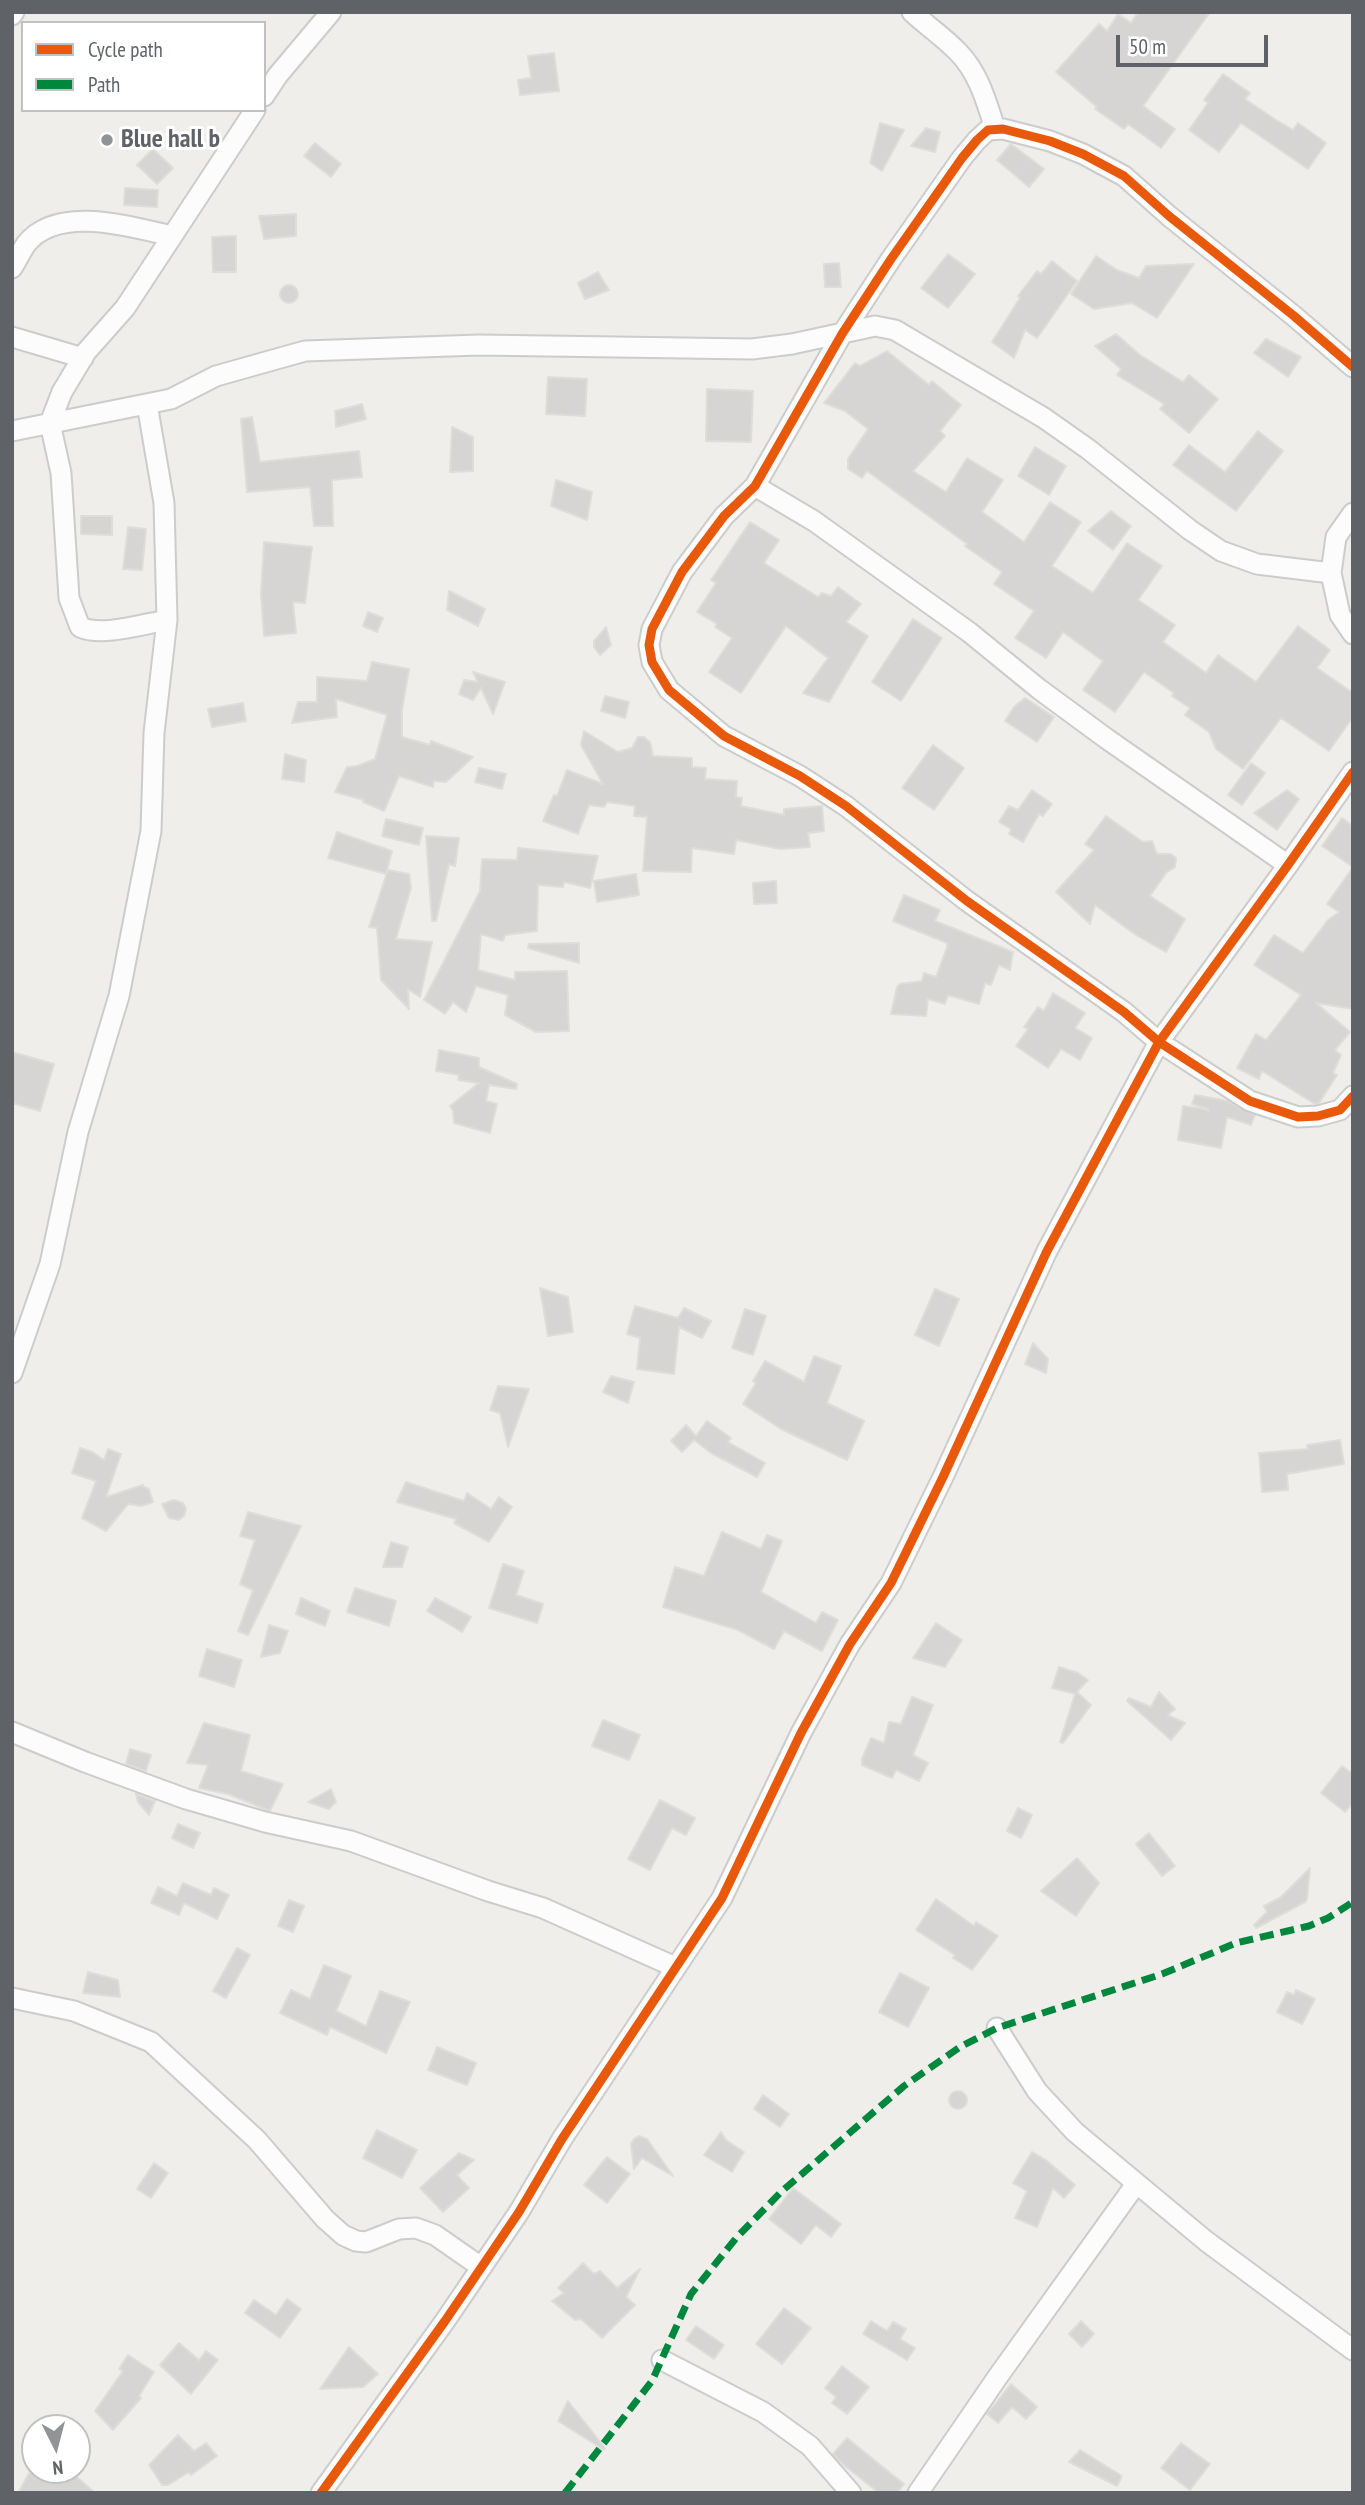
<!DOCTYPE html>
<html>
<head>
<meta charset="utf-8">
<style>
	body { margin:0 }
	#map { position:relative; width:1365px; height:2505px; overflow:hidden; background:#efeeea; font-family:"PT Sans Narrow",sans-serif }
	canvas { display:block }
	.frame { position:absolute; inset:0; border:14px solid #5f6368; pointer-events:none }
	.legend { position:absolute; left:21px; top:21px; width:245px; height:91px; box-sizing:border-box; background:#fff; border:2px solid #bfc1c3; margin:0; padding:9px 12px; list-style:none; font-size:21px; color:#5f6368 }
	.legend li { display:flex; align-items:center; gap:14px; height:35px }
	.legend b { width:35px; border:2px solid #bfc1c3 }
	.north { position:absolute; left:21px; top:2414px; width:70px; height:70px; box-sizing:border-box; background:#fff; border:2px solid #bfc1c3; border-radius:50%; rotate:174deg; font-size:19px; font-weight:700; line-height:28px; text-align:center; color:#5f6368 }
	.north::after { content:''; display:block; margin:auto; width:24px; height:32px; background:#919496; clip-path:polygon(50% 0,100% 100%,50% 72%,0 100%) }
	.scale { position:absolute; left:1116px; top:35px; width:152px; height:32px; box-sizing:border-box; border:4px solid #5f6368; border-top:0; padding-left:9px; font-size:21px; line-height:24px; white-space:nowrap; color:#5f6368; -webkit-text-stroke:5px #fff; paint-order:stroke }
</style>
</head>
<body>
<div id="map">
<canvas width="1365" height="2505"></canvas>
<div class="frame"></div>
<ul class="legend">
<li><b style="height:9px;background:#e8590c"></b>Cycle path</li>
<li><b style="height:9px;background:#00873e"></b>Path</li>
</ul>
<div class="north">N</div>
<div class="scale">50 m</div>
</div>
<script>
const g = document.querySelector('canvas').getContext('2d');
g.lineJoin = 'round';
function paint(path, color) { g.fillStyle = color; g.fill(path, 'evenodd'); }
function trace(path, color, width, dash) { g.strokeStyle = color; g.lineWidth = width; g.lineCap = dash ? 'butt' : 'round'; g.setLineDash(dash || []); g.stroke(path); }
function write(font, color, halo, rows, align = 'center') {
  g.font = font + ' "PT Sans Narrow",sans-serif'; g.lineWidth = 6; g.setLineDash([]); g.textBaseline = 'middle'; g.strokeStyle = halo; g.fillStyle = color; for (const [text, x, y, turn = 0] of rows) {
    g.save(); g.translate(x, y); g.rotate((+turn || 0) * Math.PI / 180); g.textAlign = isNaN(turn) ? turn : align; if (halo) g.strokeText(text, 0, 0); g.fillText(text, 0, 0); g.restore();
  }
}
const building = new Path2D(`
	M 1138,12 L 1210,12 L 1143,106 L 1175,129 L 1161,148 L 1128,124 L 1124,129 L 1095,109 L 1097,107 L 1056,72 L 1099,24 L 1107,31 L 1118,14 L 1131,23 Z
	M 554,53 L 559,91 L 520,95 L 518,80 L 531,78 L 528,56 Z
	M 1223,74 L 1250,93 L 1245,99 L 1276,120 L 1293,130 L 1298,123 L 1326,143 L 1308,169 L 1241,123 L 1219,152 L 1189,130 L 1208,103 L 1204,100 Z
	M 880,123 L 904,130 L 882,171 L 870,163 Z
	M 926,128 L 940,132 L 935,152 L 911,146 Z
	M 315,143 L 341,164 L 331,177 L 304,156 Z
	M 1011,144 L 1044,169 L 1029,187 L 997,160 Z
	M 153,149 L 173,168 L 157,184 L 137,165 Z
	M 125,188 L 158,190 L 157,207 L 124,205 Z
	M 296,214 L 296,236 L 264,239 L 259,216 Z
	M 236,236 L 236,272 L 213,272 L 212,237 Z
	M 948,254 L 975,274 L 948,308 L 921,288 Z
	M 1096,256 L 1117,270 L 1139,278 L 1146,266 L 1194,264 L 1157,318 L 1132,303 L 1094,309 L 1071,294 Z
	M 1052,261 L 1077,281 L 1037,338 L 1025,330 L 1014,358 L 992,342 L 1020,298 L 1018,296 L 1037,271 L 1041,274 Z
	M 839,263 L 841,287 L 825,287 L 824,264 Z
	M 598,272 L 609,290 L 585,299 L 578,283 Z
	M280 294a9 9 0 1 1 18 0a9 9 0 1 1-18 0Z
	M 1116,334 L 1140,355 L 1183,382 L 1189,375 L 1218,399 L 1189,433 L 1160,409 L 1164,404 L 1117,375 L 1121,369 L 1095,346 Z
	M 1266,339 L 1301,357 L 1288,377 L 1254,353 Z
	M 887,351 L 929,385 L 932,381 L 961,405 L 940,431 L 945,436 L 913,471 L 946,492 L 967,458 L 1003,480 L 982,512 L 1024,542 L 1050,502 L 1081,522 L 1052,566 L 1093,593 L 1127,543 L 1162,566 L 1138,600 L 1175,625 L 1163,642 L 1206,673 L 1218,655 L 1256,682 L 1298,626 L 1330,650 L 1317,668 L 1353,693 L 1353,717 L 1329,751 L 1281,718 L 1243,769 L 1216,749 L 1209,732 L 1185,715 L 1190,708 L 1172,696 L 1174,693 L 1144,672 L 1115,712 L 1083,690 L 1103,661 L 1063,632 L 1046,658 L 1015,638 L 1034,611 L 994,584 L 1002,572 L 965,546 L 967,544 L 867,471 L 862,478 L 848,469 L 848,459 L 868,429 L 845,411 L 824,403 L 855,363 L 860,366 Z
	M 548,377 L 587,379 L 585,416 L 546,414 Z
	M 707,389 L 753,391 L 751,442 L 706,441 Z
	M 362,404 L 366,419 L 336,427 L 335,411 Z
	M 252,417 L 260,462 L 359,451 L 362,477 L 332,480 L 333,526 L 314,526 L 310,487 L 247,492 L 241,419 Z
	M 452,427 L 473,437 L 473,471 L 450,472 Z
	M 1258,431 L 1283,451 L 1236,511 L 1173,465 L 1189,445 L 1225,472 Z
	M 1035,447 L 1066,466 L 1049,495 L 1018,476 Z
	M 556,480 L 592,492 L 587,520 L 551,506 Z
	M 1111,511 L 1131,526 L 1113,550 L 1088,531 Z
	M 81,516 L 112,516 L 112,535 L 81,534 Z
	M 750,522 L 779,540 L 764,563 L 818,597 L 822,593 L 831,596 L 838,587 L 861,604 L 846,622 L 868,636 L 829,702 L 803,693 L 828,658 L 786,626 L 741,693 L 709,672 L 732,638 L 715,627 L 717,624 L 697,612 L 716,583 L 711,580 Z
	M 128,527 L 146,529 L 142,570 L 123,569 Z
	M 264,542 L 312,547 L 305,603 L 293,602 L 296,633 L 264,636 L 261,594 Z
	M 449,591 L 485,609 L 478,626 L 447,610 Z
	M 368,612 L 383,618 L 377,632 L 363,626 Z
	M 913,619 L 942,638 L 901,701 L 872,682 Z
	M 606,627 L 611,645 L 600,655 L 594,647 L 594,641 Z
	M 372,662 L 409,669 L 402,710 L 402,737 L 430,745 L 431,741 L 473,757 L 446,782 L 434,781 L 433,787 L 399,776 L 384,811 L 363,802 L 364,800 L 335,792 L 347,767 L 357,766 L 375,759 L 387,715 L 336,699 L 337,717 L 292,723 L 298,702 L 317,702 L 317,677 L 367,681 Z
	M 473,672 L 505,682 L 493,714 L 481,688 L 473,700 L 459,694 L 464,680 L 478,682 Z
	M 605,696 L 629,702 L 625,718 L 601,711 Z
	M 1025,698 L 1054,717 L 1037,742 L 1005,721 L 1014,707 Z
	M 243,703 L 246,721 L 212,727 L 208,709 Z
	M 584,731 L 618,752 L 632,748 L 638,737 L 644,737 L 650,742 L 653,756 L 692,758 L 692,767 L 706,768 L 705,779 L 737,781 L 736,797 L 742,798 L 741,806 L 784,815 L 784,809 L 822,806 L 824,831 L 808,833 L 810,847 L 780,849 L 736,840 L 734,854 L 692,848 L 691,872 L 643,871 L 647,817 L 634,816 L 635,806 L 607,802 L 604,807 L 589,805 L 578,834 L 543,821 L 554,795 L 557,796 L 567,770 L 603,784 L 581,745 Z
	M 933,745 L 964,768 L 934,810 L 902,788 Z
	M 285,754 L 306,760 L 304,782 L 282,779 Z
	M 1251,763 L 1265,773 L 1242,805 L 1228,795 Z
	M 479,768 L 506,774 L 502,789 L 475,782 Z
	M 1032,790 L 1052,804 L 1043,816 L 1039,814 L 1023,842 L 1009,834 L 1011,829 L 999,822 L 1009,806 L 1018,810 Z
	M 1287,790 L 1299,799 L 1277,830 L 1254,813 Z
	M 1106,816 L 1143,842 L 1152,841 L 1157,854 L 1171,854 L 1176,858 L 1175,867 L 1166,873 L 1150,896 L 1185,919 L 1166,952 L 1136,935 L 1095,905 L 1090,924 L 1056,892 L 1094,850 L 1085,844 Z
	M 1342,818 L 1353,826 L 1353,1009 L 1316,1003 L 1350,1032 L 1335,1050 L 1341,1055 L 1333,1073 L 1337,1075 L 1319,1103 L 1315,1104 L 1262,1071 L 1259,1079 L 1237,1068 L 1256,1034 L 1266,1040 L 1301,995 L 1254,965 L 1274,935 L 1303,953 L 1328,920 L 1339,912 L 1327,904 L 1353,867 L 1322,846 Z
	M 386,819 L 423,828 L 419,845 L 382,836 Z
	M 337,832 L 392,851 L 386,874 L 328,858 Z
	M 426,836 L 459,838 L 455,866 L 449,864 L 436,921 L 432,921 Z
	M 518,848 L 598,856 L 590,888 L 564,882 L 563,887 L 538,885 L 537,931 L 505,935 L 503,941 L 481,934 L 478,970 L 515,980 L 515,972 L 567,971 L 569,1031 L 536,1032 L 505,1015 L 508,995 L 476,986 L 466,1012 L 453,1002 L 445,1014 L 424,1000 L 480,891 L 482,859 L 517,860 Z
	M 388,870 L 409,874 L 411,888 L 396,939 L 432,942 L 420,997 L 408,989 L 409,1009 L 381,980 L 377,928 L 369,927 Z
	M 636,874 L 639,895 L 597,902 L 594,881 Z
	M 776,881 L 777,903 L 754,904 L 753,883 Z
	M 904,895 L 940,910 L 935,921 L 1013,952 L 1010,970 L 999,965 L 991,985 L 985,983 L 979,1004 L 948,995 L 945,1004 L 928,999 L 926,1016 L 891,1014 L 897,987 L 900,984 L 922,981 L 924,973 L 936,977 L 947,947 L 947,943 L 893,921 Z
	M 579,943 L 579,963 L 528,948 L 529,944 Z
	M 1053,993 L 1085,1013 L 1075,1028 L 1092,1038 L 1080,1060 L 1061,1049 L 1048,1068 L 1016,1046 L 1028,1029 L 1024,1027 L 1038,1007 L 1044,1011 Z
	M 439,1050 L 479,1058 L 479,1067 L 517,1084 L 516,1089 L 489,1085 L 486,1101 L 497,1104 L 490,1133 L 454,1123 L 453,1111 L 450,1106 L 479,1083 L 458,1080 L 459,1075 L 436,1071 Z
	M 12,1052 L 54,1064 L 40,1111 L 12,1103 Z
	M 1195,1095 L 1228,1101 L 1255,1115 L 1251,1125 L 1227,1117 L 1221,1148 L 1178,1140 L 1183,1106 L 1205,1109 L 1208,1111 L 1208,1109 L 1192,1104 Z
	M 540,1288 L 568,1297 L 573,1332 L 548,1336 Z
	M 935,1289 L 959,1299 L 939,1346 L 915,1335 Z
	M 635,1306 L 678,1318 L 684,1308 L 711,1321 L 702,1338 L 679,1327 L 674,1374 L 637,1369 L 640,1338 L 627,1334 Z
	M 745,1309 L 766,1316 L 753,1355 L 732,1348 Z
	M 1033,1343 L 1048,1359 L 1046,1373 L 1025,1364 Z
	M 814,1356 L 841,1366 L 827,1403 L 864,1421 L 847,1460 L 781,1429 L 743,1404 L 756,1383 L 753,1381 L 765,1361 L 804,1382 Z
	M 611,1376 L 634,1382 L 628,1403 L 603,1392 Z
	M 498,1386 L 529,1389 L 508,1447 L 500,1413 L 490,1410 Z
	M 707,1421 L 731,1438 L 728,1442 L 765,1463 L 757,1477 L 711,1453 L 694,1440 L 682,1452 L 671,1441 L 686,1425 L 696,1436 Z
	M 1340,1440 L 1344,1464 L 1287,1474 L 1288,1490 L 1262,1492 L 1259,1453 L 1308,1449 L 1307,1445 Z
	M 80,1448 L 92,1452 L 104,1460 L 108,1449 L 121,1454 L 106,1497 L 143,1485 L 142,1486 L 149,1489 L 153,1502 L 141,1506 L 128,1504 L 106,1531 L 82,1518 L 96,1481 L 72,1473 Z
	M 406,1482 L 464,1501 L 467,1493 L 491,1509 L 499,1497 L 512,1507 L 489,1542 L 454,1523 L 456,1519 L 397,1502 Z
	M 174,1500 L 183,1503 L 186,1509 L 184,1516 L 179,1520 L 169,1518 L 162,1504 Z
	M 248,1512 L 301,1526 L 248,1635 L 238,1631 L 253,1590 L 240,1584 L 255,1540 L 240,1536 Z
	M 722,1532 L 761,1549 L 767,1535 L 782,1541 L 761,1592 L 816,1623 L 822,1612 L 838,1620 L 822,1651 L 784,1631 L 774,1649 L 738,1630 L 663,1607 L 675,1567 L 704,1576 Z
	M 391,1542 L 408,1547 L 402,1567 L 383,1567 Z
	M 503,1564 L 524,1571 L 516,1595 L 543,1604 L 537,1623 L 489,1608 Z
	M 355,1588 L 396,1601 L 389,1626 L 347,1612 Z
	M 301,1598 L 330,1611 L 325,1626 L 296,1614 Z
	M 435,1598 L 471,1617 L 462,1632 L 427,1611 Z
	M 936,1623 L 962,1640 L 945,1667 L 913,1658 Z
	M 269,1625 L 288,1631 L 280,1653 L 261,1657 Z
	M 207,1649 L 242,1660 L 234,1687 L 199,1676 Z
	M 1059,1667 L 1078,1673 L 1088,1680 L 1077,1692 L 1091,1705 L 1063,1743 L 1060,1742 L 1075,1694 L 1052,1688 Z
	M 1159,1692 L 1175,1709 L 1168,1715 L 1185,1723 L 1171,1740 L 1127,1701 L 1129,1698 L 1151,1707 Z
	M 912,1697 L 933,1705 L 913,1755 L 928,1763 L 919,1781 L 896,1770 L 892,1778 L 862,1765 L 862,1759 L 871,1738 L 884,1743 L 889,1722 L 901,1724 Z
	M 603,1720 L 640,1735 L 629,1760 L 592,1746 Z
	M 204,1723 L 250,1735 L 241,1771 L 283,1784 L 270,1811 L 228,1794 L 199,1788 L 208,1765 L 187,1763 Z
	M 130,1749 L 151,1755 L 146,1771 L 126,1764 Z
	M 1342,1766 L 1353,1774 L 1353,1803 L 1345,1812 L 1321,1793 Z
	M 331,1789 L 336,1802 L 329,1809 L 308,1802 Z
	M 136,1794 L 155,1801 L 149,1815 L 138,1802 Z
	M 660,1800 L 695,1818 L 686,1835 L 672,1828 L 650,1870 L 628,1859 Z
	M 1018,1808 L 1032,1815 L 1021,1838 L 1007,1831 Z
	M 178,1824 L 200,1833 L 193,1848 L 172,1838 Z
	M 1149,1833 L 1175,1866 L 1162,1876 L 1136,1844 Z
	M 1077,1858 L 1099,1883 L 1076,1916 L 1041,1891 Z
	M 1310,1868 L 1307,1899 L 1305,1902 L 1256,1928 L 1254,1925 L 1267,1912 L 1264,1906 L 1281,1897 Z
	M 183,1883 L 211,1895 L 214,1888 L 229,1895 L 217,1919 L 184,1903 L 179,1915 L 151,1903 L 158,1887 L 177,1896 Z
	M 936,1899 L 974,1926 L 976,1922 L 998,1936 L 972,1970 L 953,1958 L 955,1955 L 916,1930 Z
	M 289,1900 L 304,1906 L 293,1932 L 278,1926 Z
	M 237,1948 L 250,1955 L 226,1998 L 213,1991 Z
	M 324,1965 L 351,1976 L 336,2011 L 366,2026 L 380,1991 L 410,2002 L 386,2053 L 330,2027 L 327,2035 L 280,2013 L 291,1990 L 310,1999 Z
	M 88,1972 L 118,1980 L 120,1997 L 83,1993 Z
	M 900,1973 L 929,1988 L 908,2027 L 879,2012 Z
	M 1296,1990 L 1315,1999 L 1302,2024 L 1277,2012 L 1287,1992 L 1294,1995 Z
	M 437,2047 L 476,2063 L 467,2085 L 428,2070 Z
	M949 2100a9 9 0 1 1 18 0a9 9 0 1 1-18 0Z
	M 763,2095 L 789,2114 L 780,2127 L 754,2109 Z
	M 377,2130 L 417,2150 L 402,2178 L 363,2158 Z
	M 721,2132 L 726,2140 L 744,2152 L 732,2172 L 704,2155 Z
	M 639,2136 L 647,2139 L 673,2176 L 642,2158 L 634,2169 L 631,2144 L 634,2139 Z
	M 1032,2152 L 1046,2160 L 1075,2185 L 1064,2198 L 1053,2188 L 1037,2227 L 1015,2218 L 1027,2191 L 1013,2183 Z
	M 459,2153 L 474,2160 L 457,2175 L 469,2188 L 443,2212 L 420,2188 Z
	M 607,2157 L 630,2174 L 607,2203 L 584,2185 Z
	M 154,2163 L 168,2173 L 151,2198 L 137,2189 Z
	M 793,2188 L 841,2224 L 831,2237 L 816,2225 L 801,2244 L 769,2219 Z
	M 583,2263 L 594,2274 L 600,2271 L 617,2288 L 640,2269 L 626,2297 L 635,2305 L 602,2338 L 581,2319 L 575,2320 L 552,2301 L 564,2293 L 558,2288 Z
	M 287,2299 L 301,2309 L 280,2338 L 245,2313 L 254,2300 L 276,2315 Z
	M 784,2308 L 811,2328 L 782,2364 L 756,2344 Z
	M 871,2321 L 887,2331 L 893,2322 L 906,2329 L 900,2339 L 915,2348 L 907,2360 L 863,2334 Z
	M 1081,2321 L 1094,2334 L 1082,2347 L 1069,2334 Z
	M 696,2326 L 724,2345 L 714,2359 L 686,2340 Z
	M 179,2343 L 199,2360 L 206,2351 L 218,2360 L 191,2394 L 160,2365 Z
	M 349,2347 L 378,2374 L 363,2387 L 320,2389 Z
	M 128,2355 L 154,2372 L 139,2396 L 141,2398 L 113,2430 L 95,2411 L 123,2371 L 119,2369 Z
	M 842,2366 L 869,2387 L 847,2414 L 832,2403 L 836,2397 L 825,2388 Z
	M 1011,2384 L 1037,2407 L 1026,2419 L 1012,2407 L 998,2423 L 987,2414 Z
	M 568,2401 L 605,2448 L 604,2450 L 558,2421 Z
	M 178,2435 L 194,2451 L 206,2443 L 217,2456 L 191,2475 L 189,2472 L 168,2485 L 162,2485 L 149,2465 Z
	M 847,2438 L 904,2484 L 897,2493 L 879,2493 L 839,2461 L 833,2454 Z
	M 1181,2443 L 1210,2464 L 1190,2490 L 1161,2468 Z
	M 1080,2450 L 1122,2476 L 1117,2486 L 1069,2462 Z
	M 31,2470 L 69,2470 L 95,2493 L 18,2493 Z`);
const street = new Path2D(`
	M 912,12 C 927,26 945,38 959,53 C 979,74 986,101 995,128
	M 12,15 L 14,12
	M 264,96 L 278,75 L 331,12
	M 12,268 C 17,260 21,252 26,244 C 58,204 131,227 172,236
	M 12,337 L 83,358
	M 1353,367 L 1294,316 L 1169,216 L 1124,176 L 1083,154 L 1050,141 L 1003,129 L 988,130 L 977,140 L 962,158 L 891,259 L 842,334 L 755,486 L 724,516 L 682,572 L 652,629 L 649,645 L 652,662 L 669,690 L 724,736 L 800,776 L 846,806 L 967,901 L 1124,1012 L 1159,1042 L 1250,1101 L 1298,1117 L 1318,1116 L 1340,1110 L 1353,1096
	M 12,431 L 171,399 L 216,376 L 305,351 L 479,345 L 752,349 L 792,344 L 875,326 L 895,330 L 1044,418 L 1088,449 L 1190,530 L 1221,551 L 1257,564 L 1331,573
	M 755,486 L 814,521 L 969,632 L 1039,689 L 1107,739 L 1288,865
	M 1353,513 L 1336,537 L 1331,573 L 1340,615 L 1353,634
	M 167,620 C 143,624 102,637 80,627 L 69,598 L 61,473 L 50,423 L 62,392 L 86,352 L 125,308 L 255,110
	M 12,1373 L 50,1264 L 78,1132 L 119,996 L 151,831 L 154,733 L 167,620 L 164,503 L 147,404
	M 12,1732 L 85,1762 L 186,1799 L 265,1822 L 351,1841 L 488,1891 L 543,1908 L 675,1967
	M 12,1998 L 74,2011 L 151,2042 L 257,2140 L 325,2219 L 343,2235 L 356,2241 L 366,2242 L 399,2229 L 416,2228 L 435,2235 L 481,2267
	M 997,2028 L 1037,2091 L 1075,2132 L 1206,2241 L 1353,2350
	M 662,2360 L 763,2412 L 810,2446 L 851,2493
	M 321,2493 L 445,2321 L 519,2212 L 562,2139 L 722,1898 L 801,1733 L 850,1644 L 891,1583 L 943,1477 L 1047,1251 L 1159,1042 L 1288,865 L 1353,772
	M 918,2493 L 999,2375 L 1136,2184`);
const quiet = new Path2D(`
	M 565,2493 L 652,2381 L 691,2294 L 737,2237 L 781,2192 L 904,2086 L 960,2047 L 997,2028 L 1162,1974 L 1236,1943 L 1309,1926 L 1328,1918 L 1353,1902`);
const cycleway = new Path2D(`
	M 1353,367 L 1294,316 L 1169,216 L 1124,176 L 1083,154 L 1050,141 L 1003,129 L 988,130 L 977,140 L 962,158 L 891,259 L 842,334 L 755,486 L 724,516 L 682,572 L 652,629 L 649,645 L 652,662 L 669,690 L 724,736 L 800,776 L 846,806 L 967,901 L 1124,1012 L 1159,1042 L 1250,1101 L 1298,1117 L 1318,1116 L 1340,1110 L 1353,1096
	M 321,2493 L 445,2321 L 519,2212 L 562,2139 L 722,1898 L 801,1733 L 850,1644 L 891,1583 L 943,1477 L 1047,1251 L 1159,1042 L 1288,865 L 1353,772`);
const markers = [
	[107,140,7,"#919496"]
];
const poiNames = [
	["Blue hall b",121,140]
];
paint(building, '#d6d5d3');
trace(building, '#deddd9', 2);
trace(street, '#cbcccc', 23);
trace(street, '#fdfcfc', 19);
trace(quiet, '#00873e', 7, [14, 7]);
trace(cycleway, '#e8590c', 9);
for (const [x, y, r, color] of markers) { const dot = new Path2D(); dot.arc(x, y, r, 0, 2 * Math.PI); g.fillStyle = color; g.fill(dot); trace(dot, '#fff', 2.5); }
write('bold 26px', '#5f6368', '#fff', poiNames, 'left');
</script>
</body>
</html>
